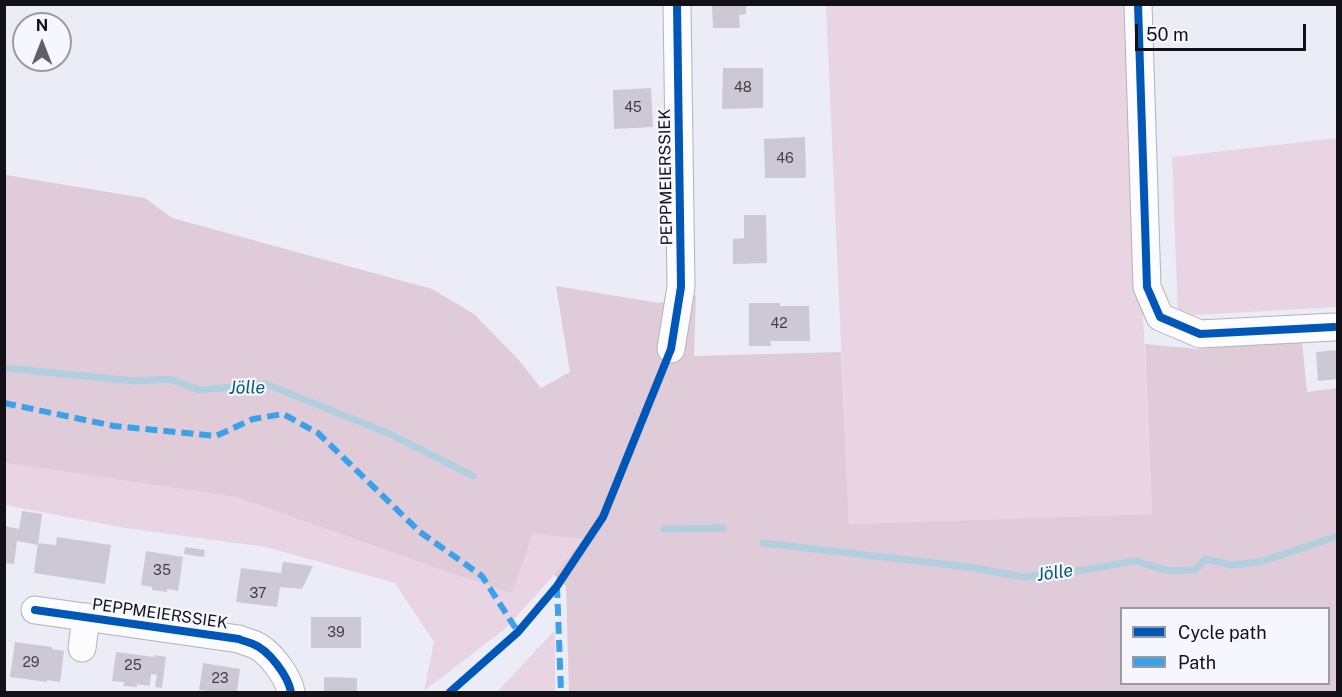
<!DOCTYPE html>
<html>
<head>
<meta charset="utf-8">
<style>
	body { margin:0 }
	#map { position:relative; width:1342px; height:697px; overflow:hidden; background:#ececf7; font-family:"Public Sans",sans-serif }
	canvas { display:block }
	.frame { position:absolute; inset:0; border:6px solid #111117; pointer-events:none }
	.legend { position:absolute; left:1120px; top:607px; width:210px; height:78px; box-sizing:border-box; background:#f6f6ff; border:2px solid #9a9aa2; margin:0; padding:8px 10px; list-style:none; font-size:18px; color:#111117 }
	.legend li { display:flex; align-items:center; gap:12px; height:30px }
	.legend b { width:30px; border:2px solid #9a9aa2 }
	.north { position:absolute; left:12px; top:12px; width:60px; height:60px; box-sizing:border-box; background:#f6f6ff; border:2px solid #9a9aa2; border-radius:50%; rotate:0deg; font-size:16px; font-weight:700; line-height:24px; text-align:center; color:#111117 }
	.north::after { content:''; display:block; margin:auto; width:21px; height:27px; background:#5e5e65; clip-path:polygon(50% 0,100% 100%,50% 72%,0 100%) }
	.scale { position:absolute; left:1135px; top:24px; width:171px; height:27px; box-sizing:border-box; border:3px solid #111117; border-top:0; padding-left:8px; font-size:18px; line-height:21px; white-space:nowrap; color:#111117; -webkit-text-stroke:4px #f6f6ff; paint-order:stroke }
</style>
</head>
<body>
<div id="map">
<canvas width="1342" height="697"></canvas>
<div class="frame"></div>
<ul class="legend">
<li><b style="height:8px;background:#0057b8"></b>Cycle path</li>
<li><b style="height:8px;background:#3da1ea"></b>Path</li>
</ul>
<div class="north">N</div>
<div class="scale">50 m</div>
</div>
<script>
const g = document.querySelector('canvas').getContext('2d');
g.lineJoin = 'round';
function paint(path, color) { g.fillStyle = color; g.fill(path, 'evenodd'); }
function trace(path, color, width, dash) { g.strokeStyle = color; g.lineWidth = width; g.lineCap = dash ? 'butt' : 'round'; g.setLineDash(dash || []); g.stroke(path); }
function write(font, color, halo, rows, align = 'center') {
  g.font = font + ' "Public Sans",sans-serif'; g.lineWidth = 4.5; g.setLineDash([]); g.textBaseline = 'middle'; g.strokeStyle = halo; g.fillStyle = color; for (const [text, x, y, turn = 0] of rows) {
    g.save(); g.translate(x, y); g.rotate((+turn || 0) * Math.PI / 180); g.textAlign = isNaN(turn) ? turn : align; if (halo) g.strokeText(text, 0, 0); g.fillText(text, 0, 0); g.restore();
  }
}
const green = new Path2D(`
	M 826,5 L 1129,5 L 1152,514 L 849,524 Z
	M 1337,138 L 1337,307 L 1178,316 L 1172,157 Z
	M 5,463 L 236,497 L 456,575 L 512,593 L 533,534 L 582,539 L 554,575 L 506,628 L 424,691 L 434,642 L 395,583 L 266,547 L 125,528 L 5,505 Z
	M 555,630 L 555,692 L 497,692 Z`);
const forest = new Path2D(`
	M 5,175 L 145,198 L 172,218 L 432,289 L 474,314 L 518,359 L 541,388 L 570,372 L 556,286 L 659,303 L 696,295 L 694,356 L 841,352 L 849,524 L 1152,514 L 1145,344 L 1198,349 L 1302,341 L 1307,392 L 1337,388 L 1337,692 L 569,692 L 566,586 L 554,575 L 582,539 L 533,534 L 512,593 L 456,575 L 236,497 L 5,463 ZM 1122,608 L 1328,608 L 1328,684 L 1122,684 Z`);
const stream = new Path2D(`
	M 4,368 L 135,381 L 169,379 L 200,390 L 266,384 L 390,434 L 473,476
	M 664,529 L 723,528
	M 763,543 L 969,567 L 1024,577 L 1077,571 L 1135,561 L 1169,571 L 1195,570 L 1205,559 L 1231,565 L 1260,562 L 1338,536`);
const building = new Path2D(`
	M 712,4 L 746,4 L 746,14 L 739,15 L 740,28 L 713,28 Z
	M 723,68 L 763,68 L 763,108 L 722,109 Z
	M 651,88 L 653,127 L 614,129 L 613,90 Z
	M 805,137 L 806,178 L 765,178 L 764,139 Z
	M 744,215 L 766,215 L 767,263 L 733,264 L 733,239 L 744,238 Z
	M 749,303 L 780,303 L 780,306 L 809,306 L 810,341 L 770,341 L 771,346 L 749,346 Z
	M 1338,350 L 1338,379 L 1318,381 L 1316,352 Z
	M 22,511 L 42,514 L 38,545 L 17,541 L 14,564 L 4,563 L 4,526 L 19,529 Z
	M 57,537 L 111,545 L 105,584 L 34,573 L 38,543 L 56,545 Z
	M 185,547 L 205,550 L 204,557 L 184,554 Z
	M 146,551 L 183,557 L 178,591 L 167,589 L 167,592 L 152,590 L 152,587 L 141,585 Z
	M 283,562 L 313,566 L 302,589 L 280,587 L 277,607 L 236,602 L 241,568 L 281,573 Z
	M 311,617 L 361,617 L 361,648 L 311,648 Z
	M 15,642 L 52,647 L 52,649 L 64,651 L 60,682 L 47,680 L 47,682 L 10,677 Z
	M 116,652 L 154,657 L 154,655 L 166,657 L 162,688 L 155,687 L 157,675 L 151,674 L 150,686 L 137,684 L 137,687 L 123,686 L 124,682 L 112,681 Z
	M 203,663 L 240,669 L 237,692 L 219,692 L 199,690 Z
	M 324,677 L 357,678 L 357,692 L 324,692 Z`);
const minor = new Path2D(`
	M 1138,4 L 1147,287 L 1160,317 L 1200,334 L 1334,327
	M 671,349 L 681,287 L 677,4
	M 35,610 L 239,639 C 243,641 248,642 253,644 C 269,650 288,676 291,692
	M 82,648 L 86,617`);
const quiet = new Path2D(`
	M 4,403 L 114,426 L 216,436 L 253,419 L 283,414 L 318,433 L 420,532 L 482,576 L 518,632
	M 557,586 L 561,692`);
const cycleway = new Path2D(`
	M 1138,4 L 1147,287 L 1160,317 L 1200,334 L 1334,327
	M 35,610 L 239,639 C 243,641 248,642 253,644 C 269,650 288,676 291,692
	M 450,692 L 518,632 L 557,586 L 603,517 L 671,349 L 681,287 L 677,4`);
const numberNames = [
	["48",743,88],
	["45",633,108],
	["46",785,159],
	["42",779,324],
	["35",162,571],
	["37",258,594],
	["39",336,633],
	["29",31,663],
	["25",133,666],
	["23",220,679]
];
const streetNames = [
	["PEPPMEIERSSIEK",666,177,-91],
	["PEPPMEIERSSIEK",160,614,8]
];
const waterNames = [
	["Jölle",247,388,-1],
	["Jölle",1055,573,-8]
];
paint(green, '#e8d4e2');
paint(forest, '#e0cbd9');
trace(stream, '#b1cfde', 7);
paint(building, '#cdc9d4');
trace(minor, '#b2b2ba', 29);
trace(minor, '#fcfcfe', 27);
trace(quiet, '#3da1ea', 6, [12, 6]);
trace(cycleway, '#0057b8', 8);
write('14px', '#403f46', null, numberNames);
write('16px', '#111117', '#f6f6ff', streetNames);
write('italic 18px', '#065d74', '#f6f6ff', waterNames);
</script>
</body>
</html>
